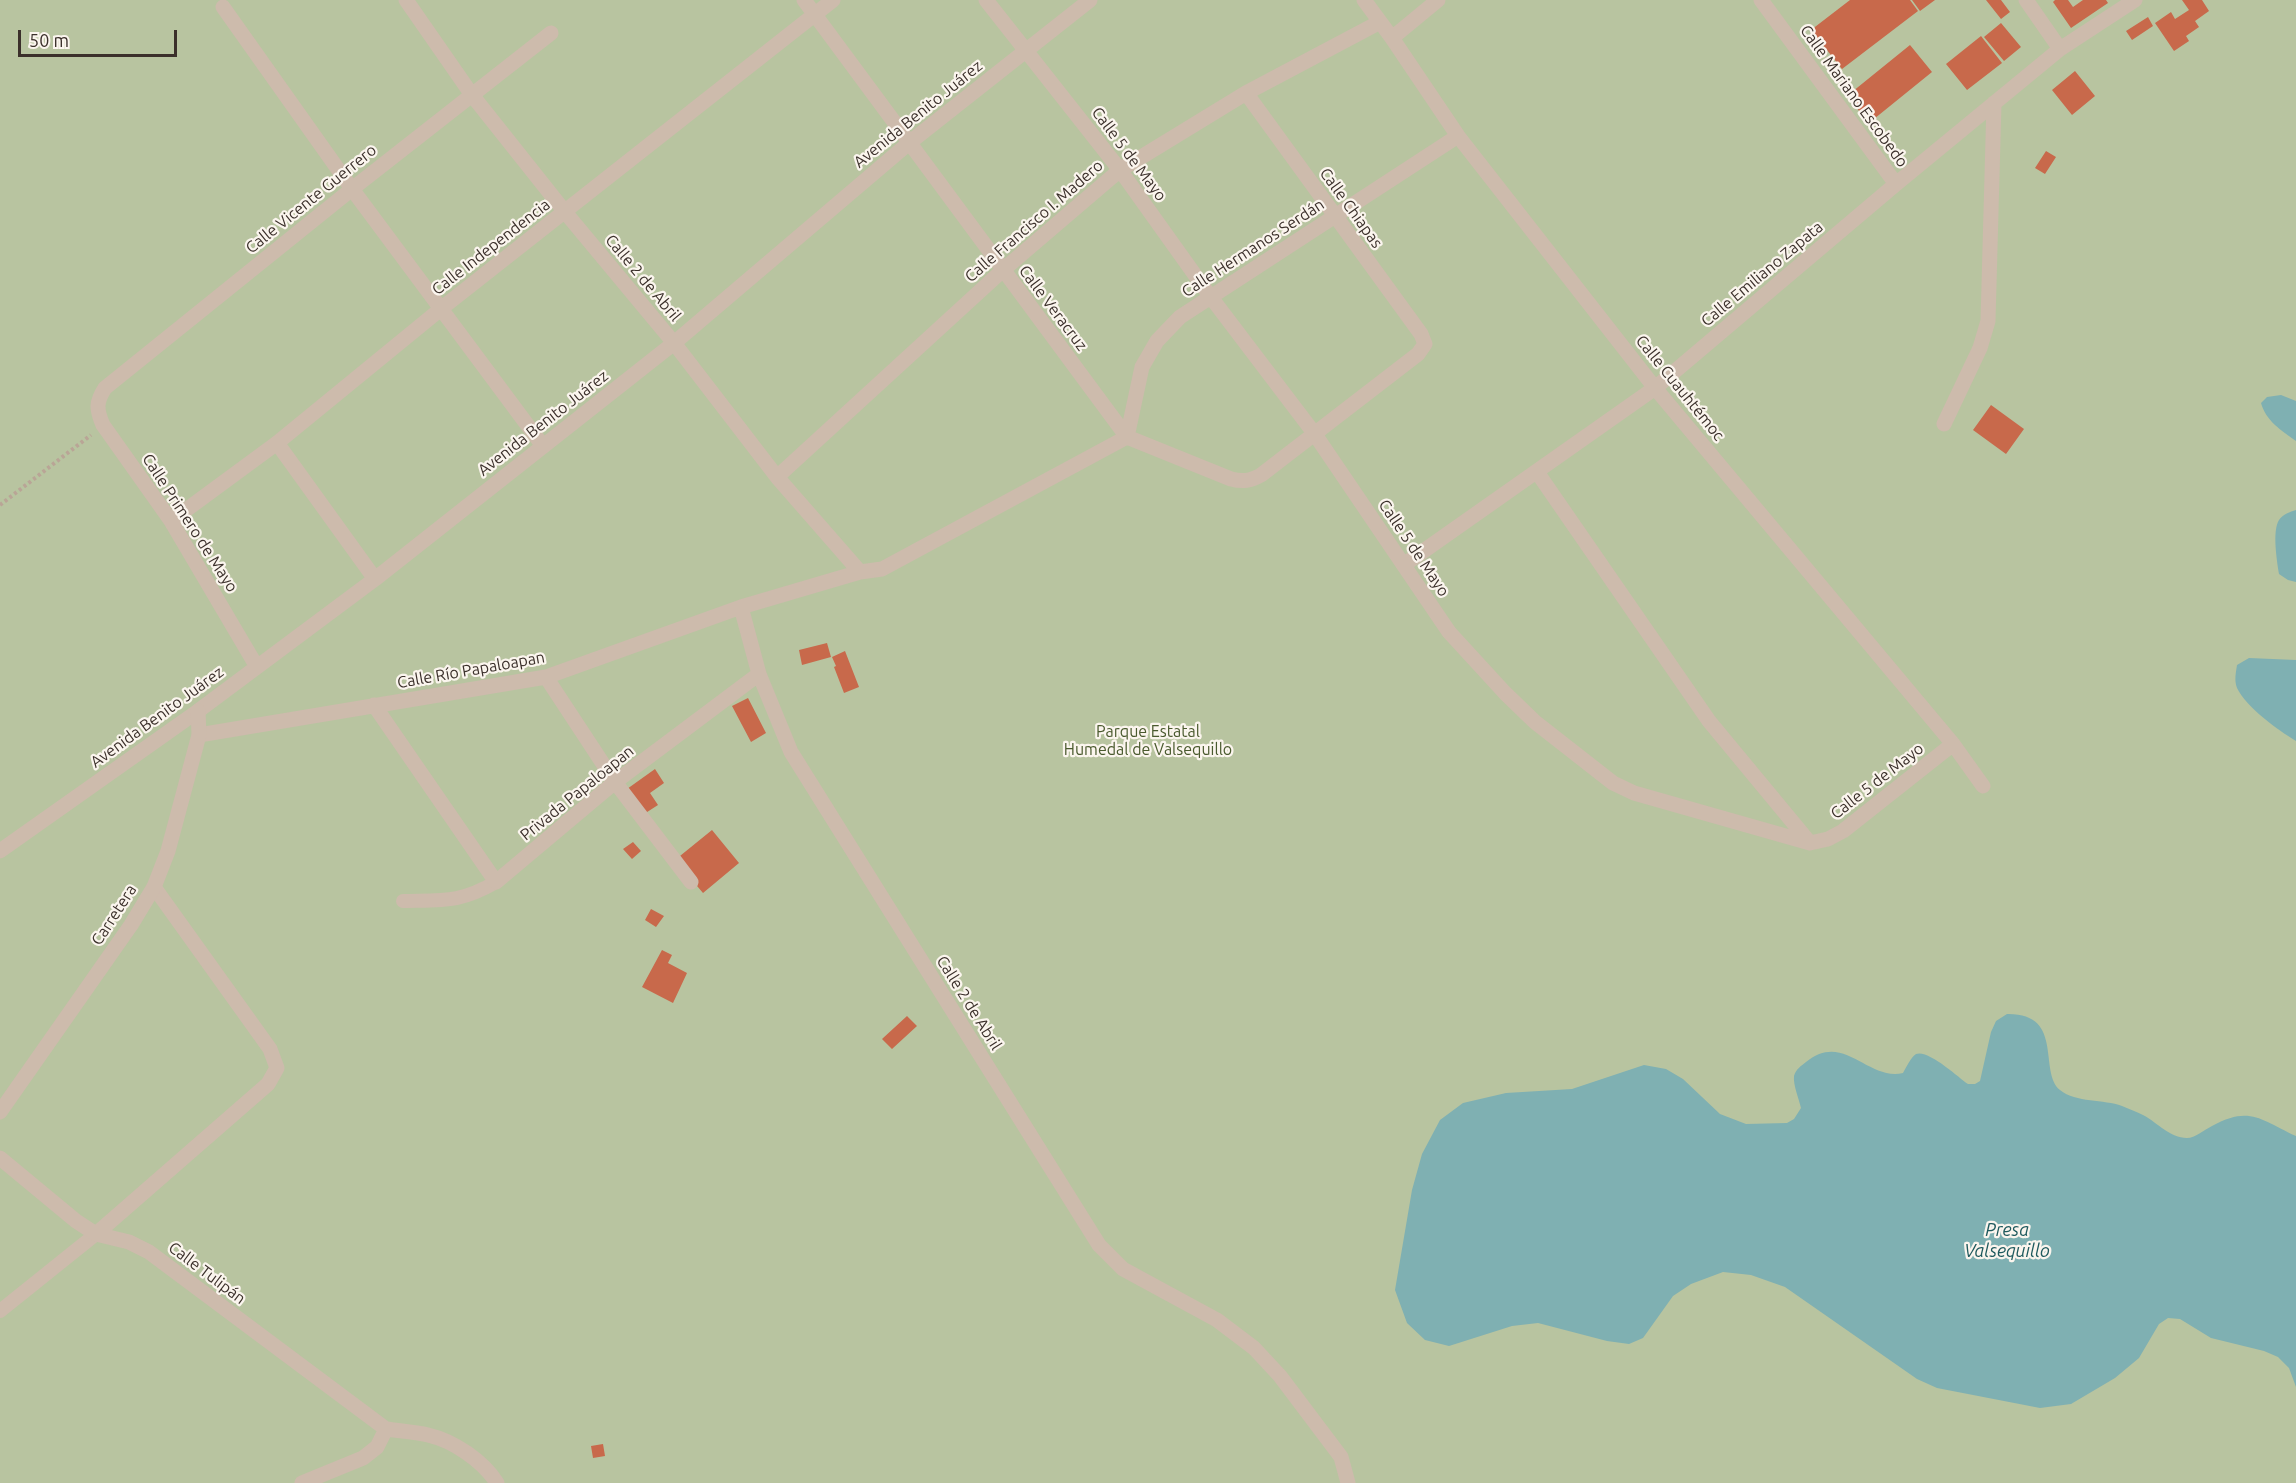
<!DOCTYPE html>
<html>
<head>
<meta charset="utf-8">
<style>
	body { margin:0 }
	#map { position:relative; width:2296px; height:1483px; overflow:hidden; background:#f4ebe1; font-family:Ubuntu,sans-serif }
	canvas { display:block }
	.scale { position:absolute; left:18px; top:30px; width:159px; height:27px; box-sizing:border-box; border:3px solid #3b302b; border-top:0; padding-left:8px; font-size:18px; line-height:21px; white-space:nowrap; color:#3b302b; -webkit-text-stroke:4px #fbf5ee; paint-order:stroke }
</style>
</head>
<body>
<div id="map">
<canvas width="2296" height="1483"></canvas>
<div class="scale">50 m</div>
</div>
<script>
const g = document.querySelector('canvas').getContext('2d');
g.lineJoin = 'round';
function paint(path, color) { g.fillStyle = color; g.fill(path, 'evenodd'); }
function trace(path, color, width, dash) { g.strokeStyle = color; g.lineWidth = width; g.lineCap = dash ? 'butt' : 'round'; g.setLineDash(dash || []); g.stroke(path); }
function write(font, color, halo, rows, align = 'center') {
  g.font = font + ' Ubuntu,sans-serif'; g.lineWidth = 4.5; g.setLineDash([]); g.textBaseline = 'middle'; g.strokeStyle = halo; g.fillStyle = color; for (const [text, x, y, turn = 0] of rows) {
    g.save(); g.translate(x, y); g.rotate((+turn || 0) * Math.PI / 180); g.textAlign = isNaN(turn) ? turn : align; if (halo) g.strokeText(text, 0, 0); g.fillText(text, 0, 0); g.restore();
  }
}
const green = new Path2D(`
	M 0,0 L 2296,0 L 2296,1483 L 0,1483 Z`);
const water = new Path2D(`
	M 2281,395 L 2296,401 L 2296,441 C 2281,430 2266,421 2261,403 L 2267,397 Z
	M 2296,510 L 2296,582 L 2288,580 L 2279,574 C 2277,561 2272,531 2279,520 C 2283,514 2290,512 2296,510 Z
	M 2249,658 L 2296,660 L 2296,741 C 2278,730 2246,707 2237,688 C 2234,680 2236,672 2237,665 Z
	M 2007,1014 C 2065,1013 2038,1072 2060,1090 C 2076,1103 2104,1099 2122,1106 C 2129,1109 2137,1112 2143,1115 C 2158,1123 2170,1138 2187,1138 C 2195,1138 2204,1130 2212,1126 C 2250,1105 2261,1120 2296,1136 L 2296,1387 L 2289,1368 L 2278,1357 L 2264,1351 L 2211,1338 L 2180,1319 L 2168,1318 L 2159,1324 L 2139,1358 L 2115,1378 L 2071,1404 L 2040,1408 L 1937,1388 L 1917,1379 L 1785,1287 L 1751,1275 L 1723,1272 L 1691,1284 L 1673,1296 L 1643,1338 L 1629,1344 L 1607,1341 L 1538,1323 L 1512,1326 L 1449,1346 L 1425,1340 L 1407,1323 L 1395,1290 L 1412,1190 L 1422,1154 L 1440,1120 L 1463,1103 L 1506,1093 L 1572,1089 L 1644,1065 L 1666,1069 L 1683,1079 L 1720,1114 L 1746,1124 L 1787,1123 L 1794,1119 L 1801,1108 C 1799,1099 1793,1085 1794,1076 C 1796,1069 1801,1066 1806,1062 C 1844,1031 1867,1081 1903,1073 C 1906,1068 1911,1057 1916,1054 C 1928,1049 1958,1077 1968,1084 L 1975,1084 L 1980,1081 L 1991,1032 L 1996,1021 Z`);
const building = new Path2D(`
	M 1850,0 L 1910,0 L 1918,11 L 1842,69 L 1811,30 Z
	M 1912,0 L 1935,0 L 1920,11 Z
	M 1986,0 L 2001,0 L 2010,12 L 2001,19 Z
	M 2055,0 L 2068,0 L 2073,7 L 2083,0 L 2106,0 L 2108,3 L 2071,28 L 2053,2 Z
	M 2182,0 L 2202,0 L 2209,11 L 2195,21 L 2199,27 L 2186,36 L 2189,41 L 2174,51 L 2155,23 L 2171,12 L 2175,19 L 2189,10 Z
	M 2148,17 L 2153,26 L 2132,40 L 2126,31 Z
	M 2001,23 L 2021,47 L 2004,61 L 1984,37 Z
	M 1981,36 L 2002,63 L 1967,90 L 1946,64 Z
	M 1910,45 L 1932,72 L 1869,123 L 1847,96 Z
	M 2075,71 L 2095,96 L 2072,115 L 2052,90 Z
	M 2046,151 L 2056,157 L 2045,174 L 2035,168 Z
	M 1991,405 L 2024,429 L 2006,454 L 1973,430 Z
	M 827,643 L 831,657 L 802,665 L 799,650 Z
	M 845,651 L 859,687 L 844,693 L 834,667 L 836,666 L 832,657 Z
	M 748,698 L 766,733 L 751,742 L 732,706 Z
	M 655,769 L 664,783 L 650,793 L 658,805 L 644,814 L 627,789 Z
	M 712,830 L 739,863 L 703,893 L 675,860 Z
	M 633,842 L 641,851 L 632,859 L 623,849 Z
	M 651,909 L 664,916 L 656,927 L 645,920 Z
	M 662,950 L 672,955 L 668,963 L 687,973 L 673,1003 L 642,987 Z
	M 907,1016 L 917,1026 L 892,1049 L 882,1039 Z
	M 603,1444 L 605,1456 L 593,1458 L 591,1446 Z`);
const path = new Path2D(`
	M 0,505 L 91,435`);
const service = new Path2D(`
	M 403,901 C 443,900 460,903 496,882
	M 0,1311 L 96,1234`);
const minor = new Path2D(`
	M 406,0 L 472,95 L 565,212 L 674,343 L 777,477 L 860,572
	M 804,0 L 1127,437 L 1231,479 C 1243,482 1250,481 1261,475 L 1418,354 L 1425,344 L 1421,334 L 1246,93
	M 986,0 L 1120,170 L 1210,296 L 1314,433 L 1449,632 L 1505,693 L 1535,722 L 1613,783 L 1634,793 L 1810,843 L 1828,839 L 1843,831 L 1953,744
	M 1364,0 L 1392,38 L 1458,136 L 1655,388 L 1953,744 L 1983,786
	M 1761,0 L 1896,184
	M 2026,0 L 2060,49
	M 223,7 L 352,189 L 543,446
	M 1392,38 L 1438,0
	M 1944,424 L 1980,348 L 1988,321 L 1994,103
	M 1127,437 L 1142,367 L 1157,341 L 1180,317 L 1458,136
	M 277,443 L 375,579
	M 1537,472 L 1709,721 L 1810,843
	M 777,477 L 1003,270 L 1120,170 L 1246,93 L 1380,22
	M 171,521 L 277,443 L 442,308 L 833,0
	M 1405,564 L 1655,388 L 1896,184 L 2060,49 L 2135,0
	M 741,607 L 759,674 L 791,752 L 1099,1245 L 1123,1269 L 1217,1320 L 1254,1348 L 1280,1376 L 1341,1457 L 1348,1483
	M 257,667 L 171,521 L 103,425 C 96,409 96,402 105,388 L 352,189 L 551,33
	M 546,677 L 615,782 L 691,882
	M 374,705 L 496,882 L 615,782 L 759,674
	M 199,735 L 546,677 L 741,607 L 860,572 L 882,569 L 1127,437
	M 0,851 L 198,711 L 375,579 L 674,343 L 909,143 L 1090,0
	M 0,1158 L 76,1221 L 96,1234 L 129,1242 L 149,1252 L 386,1429 C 400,1431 415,1432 428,1435 C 454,1441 483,1461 497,1483
	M 96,1234 L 268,1084 L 277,1068 L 270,1049 L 154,887
	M 302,1483 L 363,1458 L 377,1447 L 386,1429`);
const tertiary = new Path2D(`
	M 0,1112 L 131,925 L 154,887 L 168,851 L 199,735 L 198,711`);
const streetNames = [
	["Calle Mariano Escobedo",1854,96,54],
	["Avenida Benito Juárez",918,114,-39],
	["Calle 5 de Mayo",1129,154,53],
	["Calle Vicente Guerrero",311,199,-39],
	["Calle Chiapas",1351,208,54],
	["Calle Francisco I. Madero",1034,221,-41],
	["Calle Independencia",491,247,-38],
	["Calle Hermanos Serdán",1253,248,-33],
	["Calle Emiliano Zapata",1762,274,-40],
	["Calle 2 de Abril",643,278,50],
	["Calle Veracruz",1053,308,53],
	["Calle Cuauhtémoc",1680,388,51],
	["Avenida Benito Juárez",543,423,-38],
	["Calle Primero de Mayo",190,523,57],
	["Calle 5 de Mayo",1414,548,56],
	["Calle Río Papaloapan",471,670,-10],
	["Avenida Benito Juárez",157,717,-36],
	["Calle 5 de Mayo",1877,781,-38],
	["Privada Papaloapan",577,793,-39],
	["Carretera",114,915,-57],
	["Calle 2 de Abril",969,1003,58],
	["Calle Tulipán",207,1273,37]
];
const parkNames = [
	["Parque Estatal",1148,732],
	["Humedal de Valsequillo",1148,750]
];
const waterNames = [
	["Presa",2007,1230],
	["Valsequillo",2007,1251]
];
paint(green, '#b8c4a0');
paint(water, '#7fb0b2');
paint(building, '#c8694b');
trace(path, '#b9a596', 4, [3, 3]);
trace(service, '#cdbbac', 14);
trace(minor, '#cdbbac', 15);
trace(tertiary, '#cdbbac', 15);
write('16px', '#3b302b', '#fbf5ee', streetNames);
write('16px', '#4a5a2e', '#fbf5ee', parkNames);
write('italic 18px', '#1f5a5e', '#fbf5ee', waterNames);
</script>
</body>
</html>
